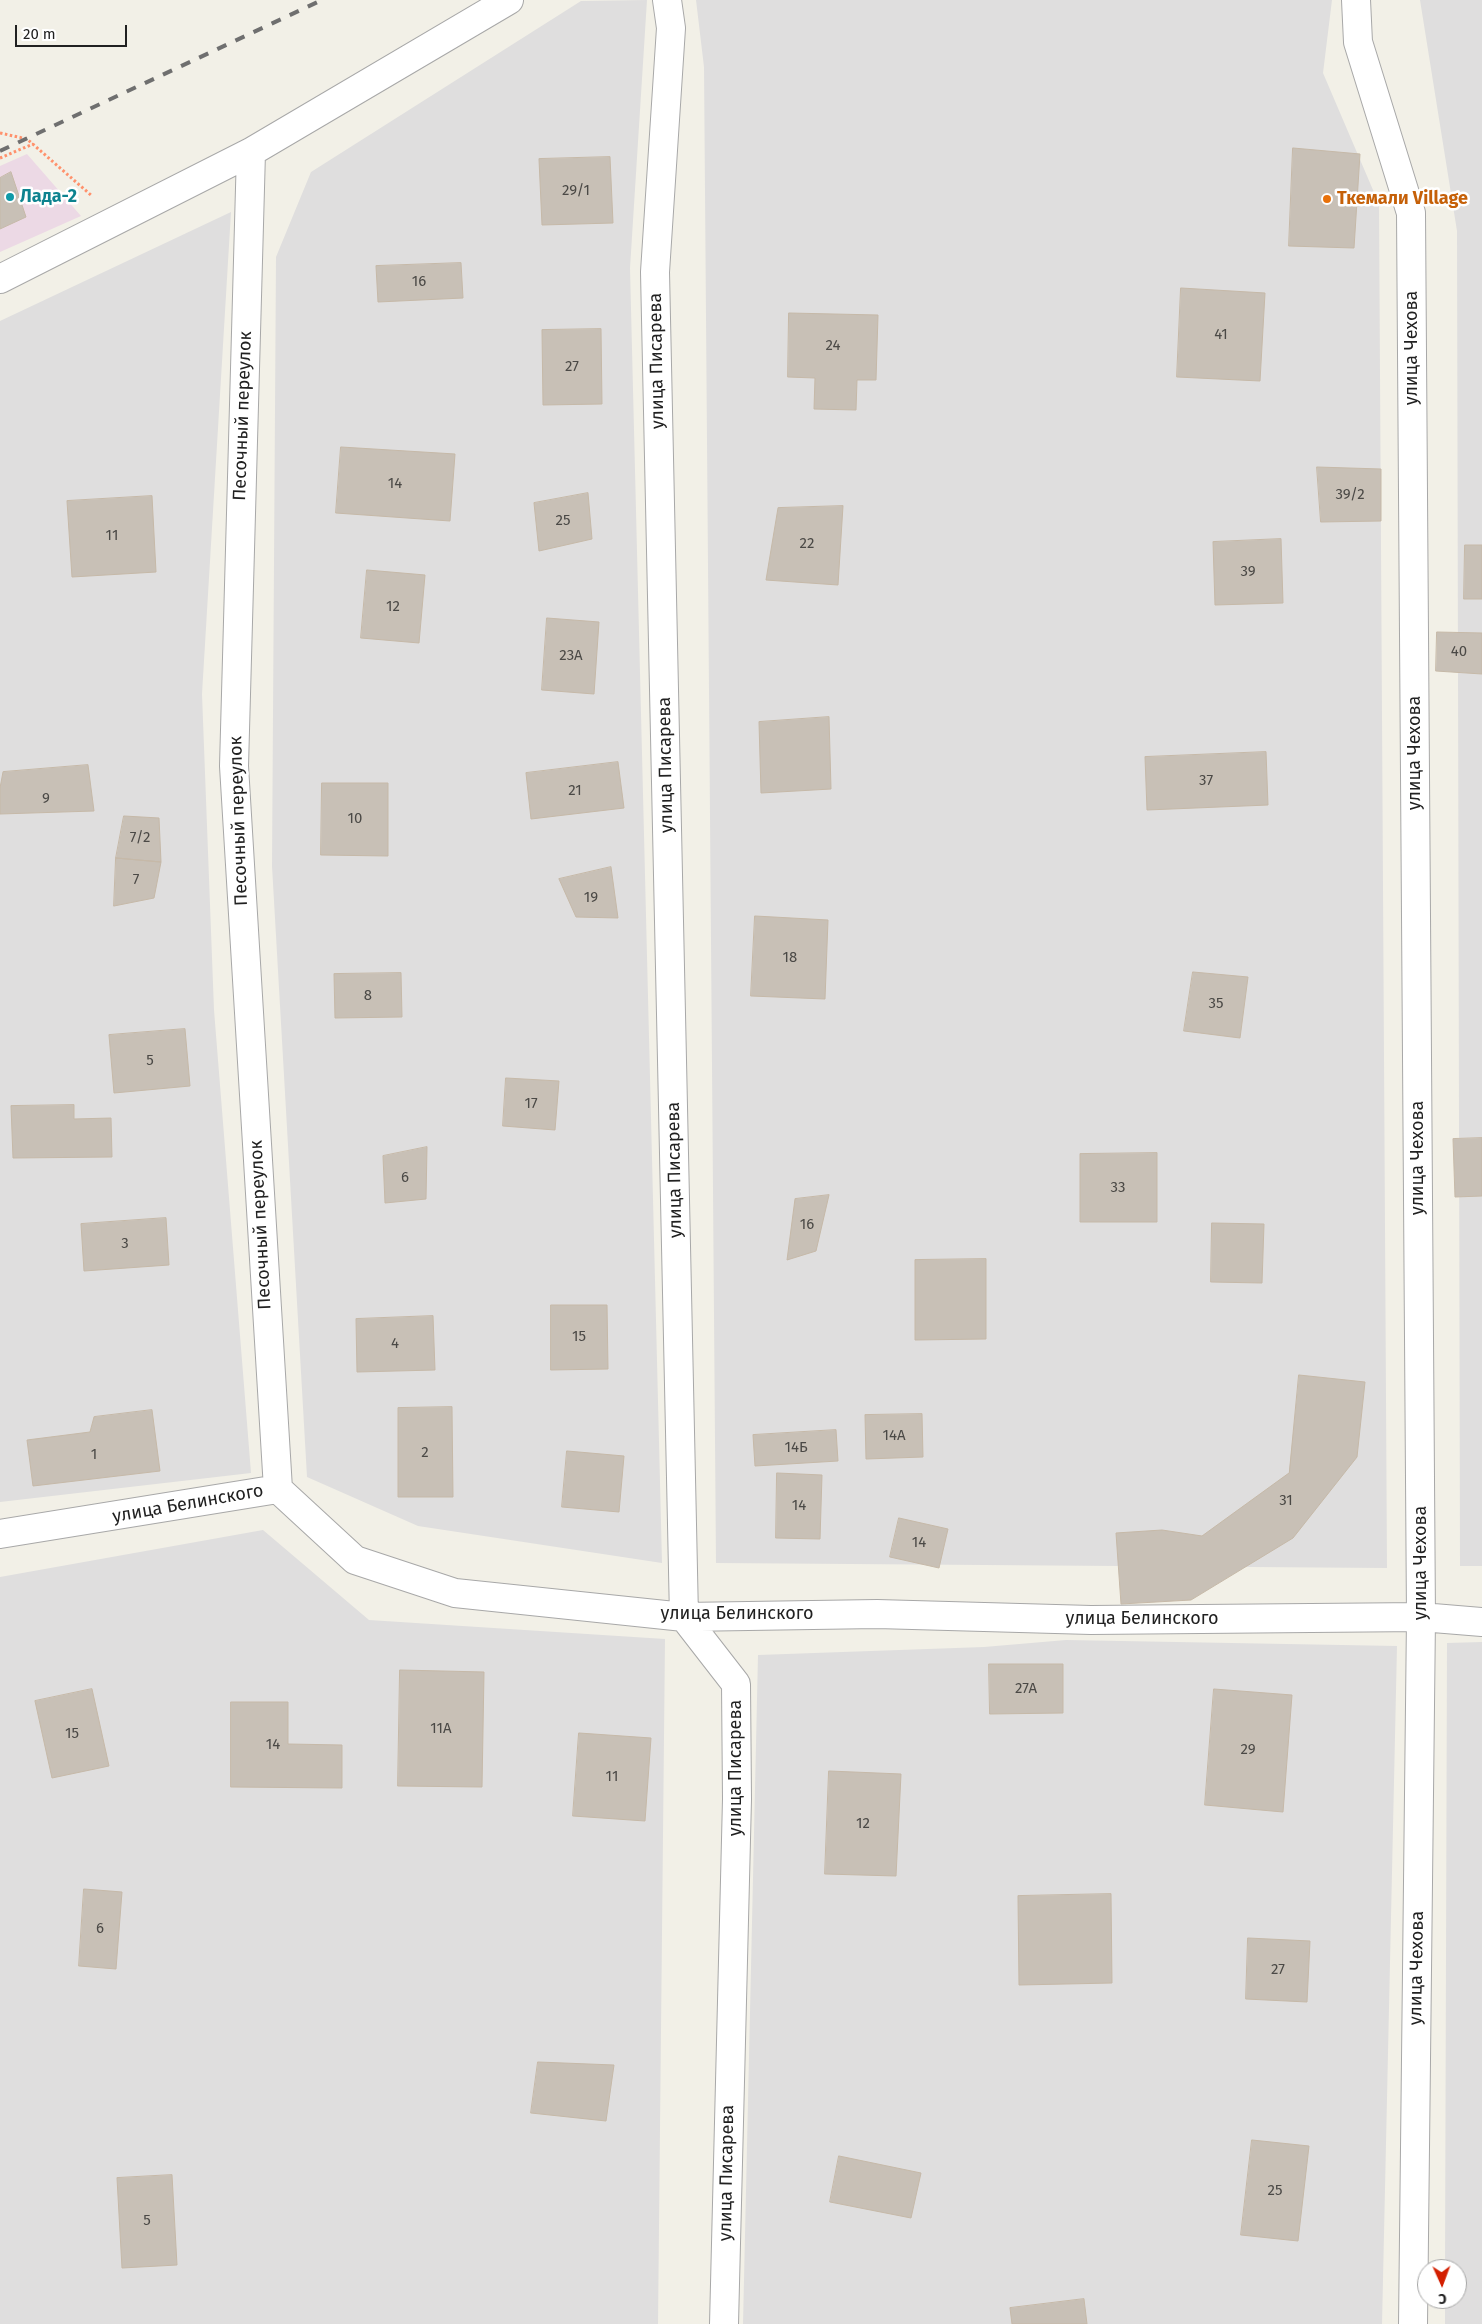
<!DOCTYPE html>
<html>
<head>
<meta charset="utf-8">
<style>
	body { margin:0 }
	#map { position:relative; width:1482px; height:2324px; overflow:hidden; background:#f2f0e7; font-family:"Fira Sans",sans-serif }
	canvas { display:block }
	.north { position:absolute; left:1417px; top:2259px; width:50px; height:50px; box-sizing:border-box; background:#fff; border:1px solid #a6a6a6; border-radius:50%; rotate:178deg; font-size:14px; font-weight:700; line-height:20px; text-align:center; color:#212121 }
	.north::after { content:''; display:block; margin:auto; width:18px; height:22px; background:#d31f00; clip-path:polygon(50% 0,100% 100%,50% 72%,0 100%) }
	.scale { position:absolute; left:15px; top:25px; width:112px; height:22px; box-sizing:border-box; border:2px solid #212121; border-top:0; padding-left:6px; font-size:15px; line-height:18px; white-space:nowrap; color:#212121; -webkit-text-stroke:4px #fff; paint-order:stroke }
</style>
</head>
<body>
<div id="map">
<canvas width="1482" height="2324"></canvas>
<div class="north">С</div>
<div class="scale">20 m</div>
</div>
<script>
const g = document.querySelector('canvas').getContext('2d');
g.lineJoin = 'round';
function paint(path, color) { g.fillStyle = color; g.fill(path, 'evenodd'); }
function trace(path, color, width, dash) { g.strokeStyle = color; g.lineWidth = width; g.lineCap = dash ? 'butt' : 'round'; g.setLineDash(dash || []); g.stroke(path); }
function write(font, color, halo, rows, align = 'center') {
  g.font = font + ' "Fira Sans",sans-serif'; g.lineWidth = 5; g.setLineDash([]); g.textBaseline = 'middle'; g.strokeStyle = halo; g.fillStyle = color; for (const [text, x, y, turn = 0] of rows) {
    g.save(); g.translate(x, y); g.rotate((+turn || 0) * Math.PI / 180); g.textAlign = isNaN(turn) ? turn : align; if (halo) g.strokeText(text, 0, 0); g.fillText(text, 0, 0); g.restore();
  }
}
const residential = new Path2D(`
	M 647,0 L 630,268 L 662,1563 L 418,1526 L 307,1477 L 272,866 L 276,257 L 311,172 L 581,1 Z
	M 696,0 L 1332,0 L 1323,73 L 1379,204 L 1387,1568 L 716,1563 L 704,67 Z
	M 1420,0 L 1482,0 L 1482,1566 L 1460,1566 L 1457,231 Z
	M 231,212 L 202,694 L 214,1010 L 251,1473 L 0,1502 L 0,321 Z
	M 263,1530 L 369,1620 L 665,1639 L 658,2324 L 0,2324 L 0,1577 Z
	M 1066,1640 L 1397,1646 L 1382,2324 L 743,2324 L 758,1655 L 984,1647 Z
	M 1482,1642 L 1482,2324 L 1445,2324 L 1445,2299 L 1457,2299 L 1457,2269 L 1445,2269 L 1447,1643 Z`);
const industrial = new Path2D(`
	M 27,154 L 81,216 L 0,252 L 0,166 Z`);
const building = new Path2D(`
	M 1293,148 L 1360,154 L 1354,248 L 1289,246 Z
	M 610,157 L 613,223 L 542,225 L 539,159 Z
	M 11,172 L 26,217 L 0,229 L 0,178 Z
	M 461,263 L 463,298 L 378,302 L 376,266 Z
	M 1181,288 L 1265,293 L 1260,381 L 1177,377 Z
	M 789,313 L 878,315 L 876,380 L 857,380 L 856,410 L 814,409 L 815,378 L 788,377 Z
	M 601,329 L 602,404 L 543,405 L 542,330 Z
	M 341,447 L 455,454 L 450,521 L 336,513 Z
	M 1317,467 L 1381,469 L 1381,521 L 1321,522 Z
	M 588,493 L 592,539 L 539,551 L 534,503 Z
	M 152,496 L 156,572 L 72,577 L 67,501 Z
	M 843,506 L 838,585 L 766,580 L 778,508 Z
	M 1281,539 L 1283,603 L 1215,605 L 1213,542 Z
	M 1465,545 L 1482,545 L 1482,599 L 1464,599 Z
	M 367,570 L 425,575 L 419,643 L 361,638 Z
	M 547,618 L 599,622 L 594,694 L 542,690 Z
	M 1437,632 L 1482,633 L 1482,674 L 1436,671 Z
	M 829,717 L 831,789 L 761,793 L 759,722 Z
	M 1266,752 L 1268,805 L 1147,810 L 1145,757 Z
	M 618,762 L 624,808 L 531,819 L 526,773 Z
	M 88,765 L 94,811 L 0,814 L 0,788 L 3,772 Z
	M 322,783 L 388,783 L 388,856 L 321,855 Z
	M 124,816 L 159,818 L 161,862 L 116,858 Z
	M 116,858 L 161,862 L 154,898 L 114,906 Z
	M 611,867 L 618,918 L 576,917 L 559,879 Z
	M 755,916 L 828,920 L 825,999 L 751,996 Z
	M 1193,972 L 1248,977 L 1240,1038 L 1184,1031 Z
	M 401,973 L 402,1017 L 335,1018 L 334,974 Z
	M 185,1029 L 190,1086 L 114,1093 L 109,1035 Z
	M 506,1078 L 559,1081 L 555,1130 L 503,1126 Z
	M 74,1105 L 74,1119 L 111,1118 L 112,1157 L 13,1158 L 11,1106 Z
	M 1482,1138 L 1482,1196 L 1455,1197 L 1453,1139 Z
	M 427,1147 L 426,1199 L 385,1203 L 383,1156 Z
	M 1157,1153 L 1157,1222 L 1080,1222 L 1080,1154 Z
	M 829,1195 L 816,1251 L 787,1260 L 795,1199 Z
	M 166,1218 L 169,1265 L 84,1271 L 81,1224 Z
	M 1212,1223 L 1264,1224 L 1262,1283 L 1211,1282 Z
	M 986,1259 L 986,1339 L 915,1340 L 915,1260 Z
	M 551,1305 L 607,1305 L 608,1369 L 551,1370 Z
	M 433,1316 L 435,1370 L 357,1372 L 356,1319 Z
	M 1299,1375 L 1365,1382 L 1357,1457 L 1293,1538 L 1191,1600 L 1121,1604 L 1116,1533 L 1162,1530 L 1202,1536 L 1289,1473 Z
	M 452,1407 L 453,1497 L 398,1497 L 398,1408 Z
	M 152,1410 L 160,1471 L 33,1486 L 27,1440 L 90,1432 L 94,1417 Z
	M 922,1414 L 923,1457 L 866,1459 L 865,1415 Z
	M 836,1430 L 838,1461 L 755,1466 L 753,1435 Z
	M 567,1451 L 624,1456 L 619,1512 L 562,1507 Z
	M 777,1473 L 822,1475 L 820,1539 L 776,1538 Z
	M 899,1518 L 948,1529 L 939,1568 L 890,1557 Z
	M 989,1664 L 1063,1664 L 1063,1713 L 990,1714 Z
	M 400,1670 L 484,1672 L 482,1787 L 398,1786 Z
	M 92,1689 L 109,1766 L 52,1778 L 35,1701 Z
	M 1214,1689 L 1292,1695 L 1283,1812 L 1205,1805 Z
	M 231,1702 L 288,1702 L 288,1744 L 342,1745 L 342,1788 L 231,1787 Z
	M 579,1733 L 651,1738 L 645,1821 L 573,1816 Z
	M 829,1771 L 901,1774 L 896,1876 L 825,1874 Z
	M 84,1889 L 122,1892 L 116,1969 L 79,1966 Z
	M 1111,1894 L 1112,1983 L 1019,1985 L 1018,1896 Z
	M 1248,1938 L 1310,1941 L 1307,2002 L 1246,1999 Z
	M 538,2062 L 614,2065 L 606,2121 L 531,2113 Z
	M 1252,2140 L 1309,2146 L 1298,2241 L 1241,2235 Z
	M 839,2156 L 921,2173 L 911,2218 L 830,2202 Z
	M 172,2175 L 177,2265 L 122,2268 L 117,2178 Z
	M 1084,2299 L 1087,2324 L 1012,2324 L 1010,2308 Z`);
const path = new Path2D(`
	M 0,133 L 27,139 L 92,196
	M 0,158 L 33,144`);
const minor = new Path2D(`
	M 667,0 L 671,28 L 655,272 L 684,1617 L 736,1684 L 737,1799 L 724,2324
	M 1356,0 L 1358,42 L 1411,213 L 1421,1617 L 1413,2324
	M 251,152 L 234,766 L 278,1489
	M 0,279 L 251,152 L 509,0
	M 0,1534 L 278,1489 L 355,1560 L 455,1593 L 684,1617 L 877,1614 L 1091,1620 L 1421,1617 L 1482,1622`);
const rail = new Path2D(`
	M 0,151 L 322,0`);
const markers = [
	[10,197,5,"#0f9aa8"],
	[1327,199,5,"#e8710a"]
];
const numberNames = [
	["29/1",576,191],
	["16",419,282],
	["41",1221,335],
	["24",833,346],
	["27",572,367],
	["14",395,484],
	["39/2",1350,495],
	["25",563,521],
	["11",112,536],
	["22",807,544],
	["39",1248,572],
	["12",393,607],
	["40",1459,652],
	["23А",571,656],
	["37",1206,781],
	["21",575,791],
	["9",46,799],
	["10",355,819],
	["7/2",140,838],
	["7",136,880],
	["19",591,898],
	["18",790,958],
	["8",368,996],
	["35",1216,1004],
	["5",150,1061],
	["17",531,1104],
	["6",405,1178],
	["33",1118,1188],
	["16",807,1225],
	["3",125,1244],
	["15",579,1337],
	["4",395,1344],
	["14А",894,1436],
	["14Б",796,1448],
	["2",425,1453],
	["1",94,1455],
	["31",1286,1501],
	["14",799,1506],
	["14",919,1543],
	["27А",1026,1689],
	["11А",441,1729],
	["15",72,1734],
	["14",273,1745],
	["29",1248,1750],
	["11",612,1777],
	["12",863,1824],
	["6",100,1929],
	["27",1278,1970],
	["25",1275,2191],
	["5",147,2221]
];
const cultureNames = [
	["Лада-2",20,197]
];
const foodNames = [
	["Ткемали Village",1337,199]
];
const streetNames = [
	["улица Чехова",1412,348,-90],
	["улица Писарева",657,361,-91],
	["Песочный переулок",243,416,-88],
	["улица Чехова",1415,753,-90],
	["улица Писарева",666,765,-91],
	["Песочный переулок",239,821,-92],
	["улица Чехова",1418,1158,-90],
	["улица Писарева",675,1170,-91],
	["Песочный переулок",261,1225,-93],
	["улица Белинского",188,1504,-10],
	["улица Чехова",1421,1563,-90],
	["улица Белинского",737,1614],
	["улица Белинского",1142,1619],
	["улица Писарева",736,1768,-90],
	["улица Чехова",1417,1968,-89],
	["улица Писарева",727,2173,-89]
];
paint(residential, '#dfdede');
paint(industrial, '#ecd9e5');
paint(building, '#c8c0b6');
trace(building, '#c6b9a8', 1);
trace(minor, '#a8a8a8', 30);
trace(path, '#ff916c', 3, [2.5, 2.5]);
trace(minor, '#fff', 28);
trace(rail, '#6f6f6f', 4, [10, 10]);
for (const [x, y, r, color] of markers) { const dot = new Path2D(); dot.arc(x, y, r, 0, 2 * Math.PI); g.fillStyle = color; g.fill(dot); trace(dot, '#fff', 2); }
write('15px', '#4b4946', null, numberNames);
write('bold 18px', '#0d838f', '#fff', cultureNames, 'left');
write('bold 18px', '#c56008', '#fff', foodNames, 'left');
write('18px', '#212121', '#fff', streetNames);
</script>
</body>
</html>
